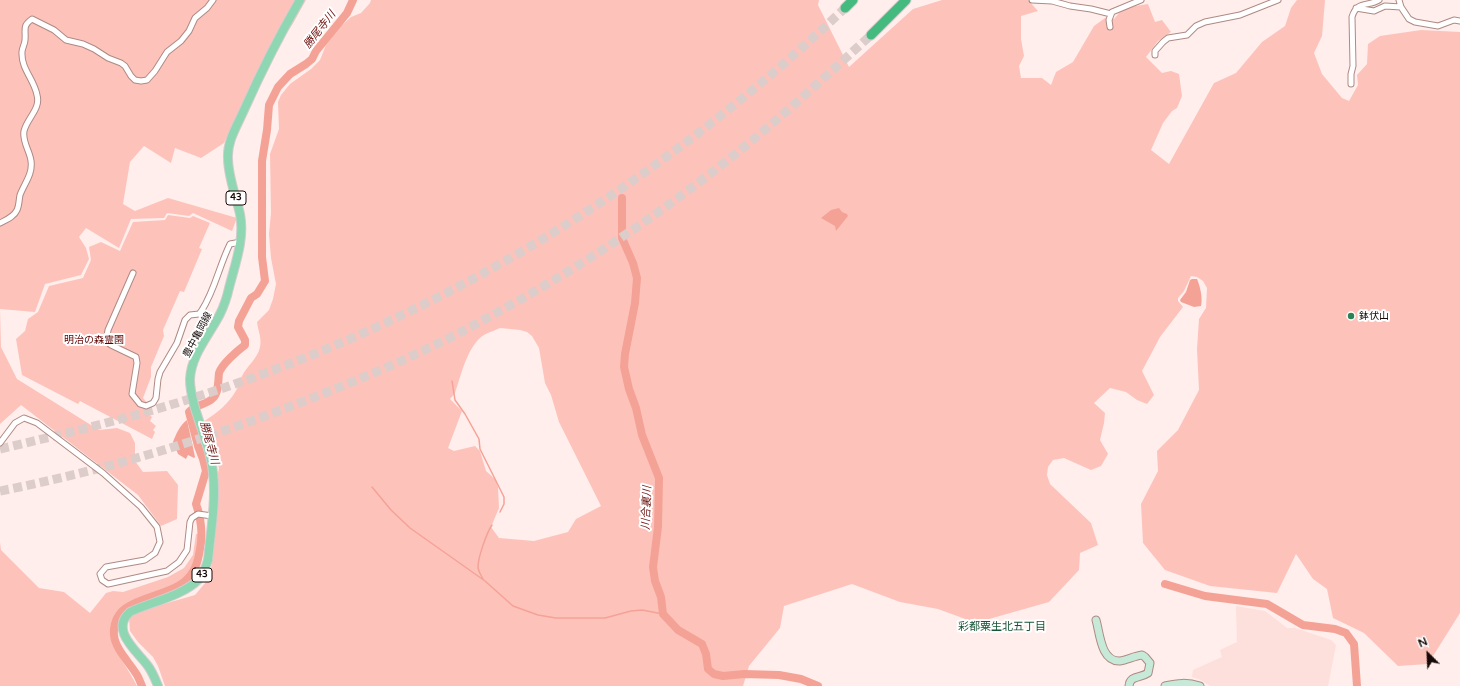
<!DOCTYPE html>
<html>
<head>
<meta charset="utf-8">
<style>
	body { margin:0 }
	#map { position:relative; width:1460px; height:686px; overflow:hidden; background:#ffeeec; font-family:"Varela Round",sans-serif }
	canvas { display:block }
	.north { position:absolute; left:1408px; top:634px; width:40px; height:40px; -webkit-text-stroke:3px #fff; paint-order:stroke; rotate:336deg; font-size:11px; font-weight:700; line-height:16px; text-align:center; color:#160a08 }
	.north::after { content:''; display:block; margin:auto; width:14px; height:18px; background:#160a08; clip-path:polygon(50% 0,100% 100%,50% 72%,0 100%) }
</style>
</head>
<body>
<div id="map">
<canvas width="1460" height="686"></canvas>
<div class="north">N</div>
</div>
<script>
const g = document.querySelector('canvas').getContext('2d');
g.lineJoin = 'round';
function paint(path, color) { g.fillStyle = color; g.fill(path, 'evenodd'); }
function trace(path, color, width, dash) { g.strokeStyle = color; g.lineWidth = width; g.lineCap = dash ? 'butt' : 'round'; g.setLineDash(dash || []); g.stroke(path); }
function write(font, color, halo, rows, align = 'center') {
  g.font = font + ' "Varela Round","Noto Sans JP",sans-serif'; g.lineWidth = 4; g.setLineDash([]); g.textBaseline = 'middle'; g.strokeStyle = halo; g.fillStyle = color; for (const [text, x, y, turn = 0] of rows) {
    g.save(); g.translate(x, y); g.rotate((+turn || 0) * Math.PI / 180); g.textAlign = isNaN(turn) ? turn : align; if (halo) g.strokeText(text, 0, 0); g.fillText(text, 0, 0); g.restore();
  }
}
const built = new Path2D(`
	M 1236,606 L 1265,611 L 1287,628 L 1295,628 L 1331,640 L 1336,645 L 1328,686 L 1210,686 L 1201,680 L 1192,677 L 1193,670 L 1222,657 L 1220,650 L 1237,642 Z`);
const green = new Path2D(`
	M 0,0 L 306,0 L 292,25 L 248,91 L 224,143 L 201,158 L 175,148 L 171,163 L 144,146 L 130,162 L 123,204 L 135,211 L 168,198 L 237,218 L 232,231 L 193,213 L 189,216 L 167,213 L 164,218 L 131,219 L 119,248 L 86,228 L 79,237 L 86,248 L 89,259 L 81,275 L 45,284 L 35,312 L 0,309 L 1,347 L 17,379 L 99,430 L 117,428 L 130,433 L 135,443 L 135,461 L 143,472 L 167,471 L 178,485 L 177,519 L 161,526 L 138,495 L 21,405 L 0,424 Z
	M 371,0 L 819,0 L 818,5 L 849,67 L 913,9 L 942,0 L 1028,0 L 1038,11 L 1021,16 L 1021,39 L 1024,56 L 1019,66 L 1021,78 L 1042,78 L 1051,85 L 1056,72 L 1073,62 L 1094,26 L 1105,18 L 1114,19 L 1123,8 L 1148,4 L 1155,22 L 1162,20 L 1171,32 L 1158,41 L 1146,57 L 1162,73 L 1171,71 L 1179,74 L 1182,96 L 1177,108 L 1172,111 L 1163,123 L 1151,150 L 1169,164 L 1214,83 L 1236,73 L 1262,42 L 1285,26 L 1291,8 L 1297,0 L 1325,0 L 1322,36 L 1314,53 L 1322,74 L 1342,98 L 1349,101 L 1358,85 L 1357,75 L 1367,64 L 1368,44 L 1380,36 L 1421,30 L 1460,32 L 1460,613 L 1428,664 L 1398,666 L 1364,633 L 1333,618 L 1327,589 L 1313,579 L 1296,554 L 1277,593 L 1210,586 L 1165,570 L 1143,543 L 1141,504 L 1158,471 L 1157,451 L 1178,430 L 1199,390 L 1197,349 L 1199,319 L 1206,308 L 1207,288 L 1203,281 L 1197,277 L 1191,276 L 1184,291 L 1178,298 L 1178,301 L 1183,307 L 1160,337 L 1142,371 L 1154,395 L 1147,404 L 1137,400 L 1126,392 L 1110,388 L 1094,403 L 1105,413 L 1104,423 L 1100,440 L 1108,454 L 1101,466 L 1091,470 L 1064,458 L 1053,460 L 1048,467 L 1047,475 L 1050,484 L 1091,523 L 1098,545 L 1080,553 L 1079,570 L 1049,602 L 982,621 L 968,620 L 938,609 L 900,602 L 852,584 L 784,606 L 780,628 L 749,666 L 743,686 L 165,686 L 158,666 L 153,657 L 138,642 L 130,631 L 129,618 L 139,611 L 195,595 L 211,576 L 212,542 L 216,482 L 219,468 L 203,422 C 217,413 230,403 238,387 C 240,384 240,379 242,376 C 247,366 258,358 260,347 C 262,338 258,331 257,322 L 269,310 L 273,299 L 276,284 L 271,258 L 269,234 L 271,213 L 270,154 L 279,129 L 278,102 L 281,95 L 290,84 L 311,69 L 320,60 L 326,45 L 341,26 L 351,17 L 361,13 L 370,3 ZM 500,328 L 520,330 L 527,332 L 532,336 L 539,348 L 545,383 L 551,395 L 559,422 L 601,506 L 576,519 L 568,532 L 534,541 L 499,538 L 491,527 L 499,508 L 498,487 L 496,480 L 486,471 L 480,451 L 475,446 L 454,451 L 448,448 L 462,411 L 450,399 L 455,393 C 461,376 466,351 480,338 C 485,333 494,331 500,328 Z
	M 168,215 L 190,218 L 193,216 L 210,223 L 199,248 L 202,249 L 184,292 L 180,291 L 163,330 L 164,336 L 151,367 L 151,377 L 143,398 L 150,406 L 147,413 L 152,417 L 150,421 L 156,426 L 153,430 L 155,432 L 152,439 L 80,401 L 78,404 L 22,375 L 16,339 L 25,331 L 28,319 L 38,312 L 49,286 L 83,278 L 91,260 L 89,247 L 101,242 L 120,251 L 133,222 L 165,220 Z
	M 196,534 L 199,534 C 199,551 195,570 181,581 C 157,598 101,597 112,640 C 115,652 131,673 137,686 L 0,686 L 0,542 L 1,550 L 39,588 L 64,592 L 90,613 L 106,593 L 113,591 L 123,592 L 168,577 L 184,568 L 193,555 Z`);
const water = new Path2D(`
	M 839,208 L 842,212 L 847,214 L 848,216 L 836,231 L 835,226 L 821,218 L 831,210 Z
	M 1192,279 L 1197,279 C 1200,286 1203,298 1201,306 L 1194,307 L 1181,302 L 1180,300 L 1186,292 L 1190,280 Z
	M 187,420 L 195,457 L 194,458 L 188,455 L 186,459 L 178,454 L 173,442 C 176,434 180,425 187,420 Z`);
const stream = new Path2D(`
	M 452,381 L 455,400 L 465,414 L 479,439 L 480,449 L 504,497 L 504,504 L 500,512
	M 372,487 L 391,510 L 410,528 L 485,581 L 513,606 L 538,615 L 556,618 L 605,618 L 631,611 L 642,610 L 663,614
	M 483,579 C 481,575 478,571 478,567 C 478,557 487,532 492,525`);
const river = new Path2D(`
	M 622,198 L 622,238 L 633,263 L 637,278 L 635,303 L 625,354 L 624,367 L 629,389 L 636,408 L 642,435 L 659,478 L 658,527 L 653,567 L 655,581 L 661,597 L 663,614 L 678,630 L 702,644 L 706,654 L 708,669 L 714,674 L 723,676 L 744,674 L 779,675 L 801,679 L 818,686
	M 1165,584 L 1205,596 L 1267,604 L 1303,625 L 1335,629 L 1346,633 L 1354,644 L 1357,686
	M 142,686 C 140,682 139,678 137,675 C 130,663 115,649 114,635 C 111,596 163,600 184,582 C 195,573 198,562 200,549 C 203,535 201,517 196,504 L 206,471 L 203,459 L 198,446 L 189,412 C 195,404 207,405 213,398 C 219,392 218,381 219,373 C 222,364 237,351 245,345 L 245,340 L 238,327 L 239,321 L 251,298 L 257,294 L 265,281 L 262,257 L 262,161 L 267,130 L 269,105 L 278,87 L 290,74 L 306,64 L 312,59 L 316,51 L 347,13 L 353,0`);
const highwayTunnel = new Path2D(`
	M 0,449 C 77,431 154,412 229,386 C 459,307 669,175 845,8
	M 0,491 C 107,470 211,438 312,398 C 371,375 429,350 485,319 C 569,274 649,222 724,163 C 775,123 823,79 871,35`);
const street = new Path2D(`
	M 1032,0 L 1052,1 L 1070,6 L 1091,9 L 1111,14
	M 1399,0 L 1401,7 L 1409,19 L 1415,22 L 1438,26 L 1454,20 L 1460,21
	M 1356,8 L 1374,11 L 1385,6 L 1401,7
	M 1110,27 L 1109,20 L 1112,12 L 1141,0
	M 1155,55 L 1155,51 L 1163,42 L 1168,38 L 1187,35 L 1196,26 L 1205,22 L 1240,15 L 1278,0
	M 1351,84 L 1351,74 L 1353,66 L 1352,17 C 1357,0 1368,7 1379,0
	M 0,223 C 6,220 14,217 17,210 C 19,206 19,200 20,195 C 24,184 33,174 31,161 C 30,151 22,142 24,131 C 27,118 41,109 37,95 C 34,79 21,69 22,52 C 22,48 25,44 25,40 C 26,29 22,26 32,19 L 54,30 L 66,40 L 83,44 L 94,49 L 108,58 L 121,63 L 125,66 L 131,76 L 135,80 L 141,81 L 147,80 L 155,71 L 167,52 L 181,41 L 189,31 L 195,18 L 207,8 L 213,0
	M 133,273 L 108,330 C 107,337 105,341 111,345 L 136,357 L 137,363 L 132,394 L 140,404 L 146,406 L 153,403 L 156,398 L 158,379 L 160,372 L 177,343 L 185,320 L 190,315 L 199,314 L 202,310 C 215,290 219,266 230,244 L 241,242
	M 0,443 L 15,423 L 24,418 L 37,423 L 103,473 L 141,507 L 157,527 L 160,542 L 155,553 L 145,560 L 106,567 L 100,574 L 102,580 L 108,584 L 167,571 L 179,562 L 187,550 L 190,522 L 192,518 L 198,514 L 212,516`);
const secondary = new Path2D(`
	M 1096,620 C 1100,634 1101,662 1120,661 C 1127,660 1134,656 1142,655 L 1145,657 L 1150,663 L 1148,673 C 1141,678 1130,675 1129,686
	M 1165,686 C 1178,683 1187,682 1200,686`);
const primary = new Path2D(`
	M 158,686 C 155,679 153,673 148,666 C 138,652 109,630 130,612 C 151,602 183,596 199,579 C 204,574 206,566 208,560 C 211,527 218,493 211,460 C 206,435 190,404 190,379 C 191,355 210,334 220,314 C 224,306 227,297 229,288 C 235,264 245,239 240,214 C 236,196 228,177 228,158 C 227,141 237,126 244,110 C 261,72 279,36 300,0`);
const highway = new Path2D(`
	M 845,8 L 853,0
	M 871,35 L 906,0`);
const markers = [
	[1351,316,4,"#2b8256"]
];
const shields = [
	[236,198,20],
	[202,575,20]
];
const shieldNames = [
	["43",236,198],
	["43",202,575]
];
const poiNames = [
	["鉢伏山",1359,316]
];
const streetNames = [
	["豊中亀岡線",198,335,-62]
];
const parkNames = [
	["明治の森霊園",94,340]
];
const waterNames = [
	["勝尾寺川",320,30,-52],
	["勝尾寺川",209,443,75],
	["川合裏川",647,508,-88]
];
const neighbourhoodNames = [
	["彩都粟生北五丁目",1002,627]
];
paint(built, '#fddfdb');
paint(green, '#fdc3bb');
paint(water, '#f5a296');
trace(stream, '#f5a296', 1.5);
trace(river, '#f5a296', 8);
trace(highwayTunnel, '#dcccca', 9, [9, 4.5]);
trace(street, '#ae8a84', 7);
trace(secondary, '#ae8a84', 9);
trace(primary, '#d0cece', 10);
trace(highway, '#d0cece', 11);
trace(street, '#fff', 5);
trace(secondary, '#c7ead8', 7);
trace(primary, '#8fd6b2', 8);
trace(highway, '#45ba7e', 9);
for (const [x, y, r, color] of markers) { const dot = new Path2D(); dot.arc(x, y, r, 0, 2 * Math.PI); g.fillStyle = color; g.fill(dot); trace(dot, '#fff', 1.5); }
for (const [x, y, w] of shields) { const box = new Path2D(); box.roundRect(x - w / 2, y - 7, w, 14, 3); g.fillStyle = '#fff'; g.fill(box); trace(box, '#160a08', 1); }
write('bold 9px', '#160a08', null, shieldNames);
write('10px', '#160a08', '#fff', poiNames, 'left');
write('10px', '#160a08', '#fff', streetNames);
write('10px', '#5e0000', '#fff', parkNames);
write('italic 11px', '#6e130f', '#fff', waterNames);
write('11px', '#185536', '#fff', neighbourhoodNames);
</script>
</body>
</html>
